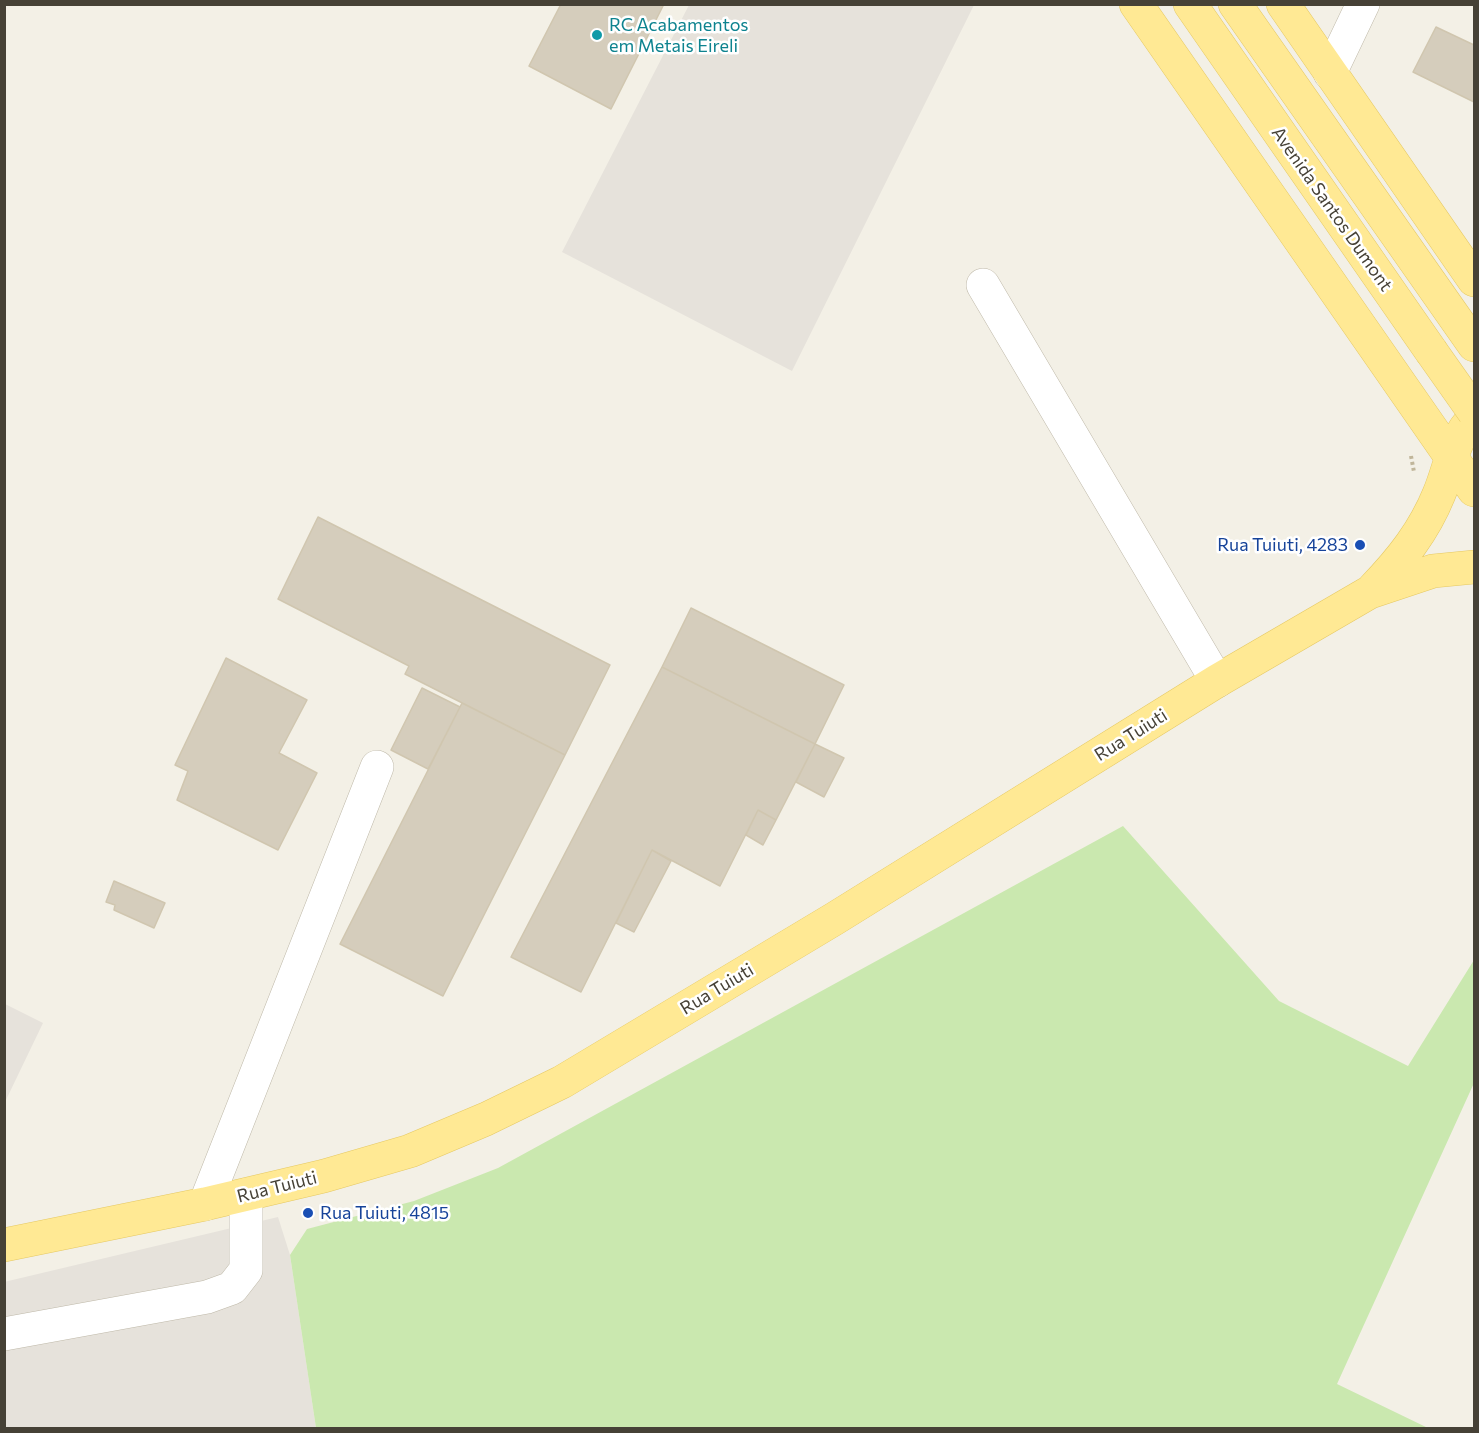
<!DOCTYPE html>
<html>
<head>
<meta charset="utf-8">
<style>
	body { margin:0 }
	#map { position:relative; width:1479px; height:1433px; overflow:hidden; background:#f3f0e6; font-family:Commissioner,sans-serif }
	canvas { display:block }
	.frame { position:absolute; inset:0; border:6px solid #464136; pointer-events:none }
</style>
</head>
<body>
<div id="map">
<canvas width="1479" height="1433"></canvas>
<div class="frame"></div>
</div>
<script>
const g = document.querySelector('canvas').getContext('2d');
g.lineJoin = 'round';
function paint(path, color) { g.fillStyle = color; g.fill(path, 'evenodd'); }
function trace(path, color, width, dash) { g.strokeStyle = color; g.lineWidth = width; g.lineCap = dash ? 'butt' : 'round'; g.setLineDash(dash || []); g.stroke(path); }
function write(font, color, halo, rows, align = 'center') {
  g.font = font + ' Commissioner,sans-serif'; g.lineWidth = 5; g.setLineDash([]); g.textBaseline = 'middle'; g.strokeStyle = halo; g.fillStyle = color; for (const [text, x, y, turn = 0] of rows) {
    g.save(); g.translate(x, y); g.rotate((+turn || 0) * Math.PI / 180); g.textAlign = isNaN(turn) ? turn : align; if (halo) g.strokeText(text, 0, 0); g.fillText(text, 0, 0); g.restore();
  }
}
const industrial = new Path2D(`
	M 689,5 L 974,5 L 792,371 L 562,252 Z
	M 5,1004 L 43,1023 L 5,1102 Z
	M 278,1217 L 290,1255 L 316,1428 L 5,1428 L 4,1282 Z`);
const green = new Path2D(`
	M 1123,826 L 1279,1001 L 1408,1066 L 1474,960 L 1474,1083 L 1337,1384 L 1428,1428 L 316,1428 L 290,1255 L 307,1229 L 414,1201 L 498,1168 Z`);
const building = new Path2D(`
	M 561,4 L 664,4 L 611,109 L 529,66 Z
	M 1436,27 L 1474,45 L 1474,102 L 1413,72 Z
	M 318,517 L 610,665 L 565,755 L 405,674 L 409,666 L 278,599 Z
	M 691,608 L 844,685 L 815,744 L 662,667 Z
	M 226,658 L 307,700 L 279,753 L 317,773 L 278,850 L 177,800 L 188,771 L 175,765 Z
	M 662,667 L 815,744 L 776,820 L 758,810 L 720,886 L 652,850 L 581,992 L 511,957 Z
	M 422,688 L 460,707 L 428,769 L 391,750 Z
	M 462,703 L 565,755 L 443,996 L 340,944 Z
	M 815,744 L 844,758 L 824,797 L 796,782 Z
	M 758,810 L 776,820 L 763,845 L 746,835 Z
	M 652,850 L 671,861 L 634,932 L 616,923 Z
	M 114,881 L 165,903 L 154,928 L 114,910 L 115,905 L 106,902 Z`);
const path = new Path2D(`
	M 1411,456 L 1414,472`);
const minor = new Path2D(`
	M 1330,73 L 1363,4
	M 983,285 L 1217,681
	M 205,1204 L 377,767
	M 4,1334 L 207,1297 L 232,1288 L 246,1270 L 246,1195`);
const major = new Path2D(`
	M 1136,4 L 1474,490
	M 1190,4 L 1431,351
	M 1235,4 L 1474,345
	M 1283,4 L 1474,280
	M 1373,589 C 1401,560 1424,531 1439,494 C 1450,468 1453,438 1474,418
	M 4,1245 L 205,1204 L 324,1176 L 410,1151 L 486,1119 L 562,1082 L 834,919 L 1217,681 L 1370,592 L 1433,571 L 1474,567`);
const majorBridge = new Path2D(`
	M 1431,351 L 1474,412`);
const markers = [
	[597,35,6,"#0f9aa8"],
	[1360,545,6,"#1a4fb4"],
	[308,1213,6,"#1a4fb4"]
];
const cultureNames = [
	["RC Acabamentos",609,25],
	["em Metais Eireli",609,46]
];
const streetNames = [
	["Avenida Santos Dumont",1332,209,55],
	["Rua Tuiuti",1131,735,-32],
	["Rua Tuiuti",717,989,-31],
	["Rua Tuiuti",277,1187,-14]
];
const transitNames = [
	["Rua Tuiuti, 4283",1348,545],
	["Rua Tuiuti, 4815",320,1213,"left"]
];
paint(industrial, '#e6e2db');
paint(green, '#cae8af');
paint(building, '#d5cdbc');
trace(building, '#d0c6af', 1.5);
trace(minor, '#bfb9a9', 34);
trace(major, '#e5c863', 34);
trace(path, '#c1b69a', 4, [3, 3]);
trace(minor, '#fff', 33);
trace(major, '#ffe994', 33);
trace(majorBridge, '#e5c863', 34, []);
trace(majorBridge, '#ffe994', 33);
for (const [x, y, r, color] of markers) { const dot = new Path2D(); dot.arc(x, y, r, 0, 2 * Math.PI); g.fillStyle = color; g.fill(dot); trace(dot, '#fff', 2); }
write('18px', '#0d838f', '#fff', cultureNames, 'left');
write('18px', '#464136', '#fff', streetNames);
write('18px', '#164399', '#fff', transitNames, 'right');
</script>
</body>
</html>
